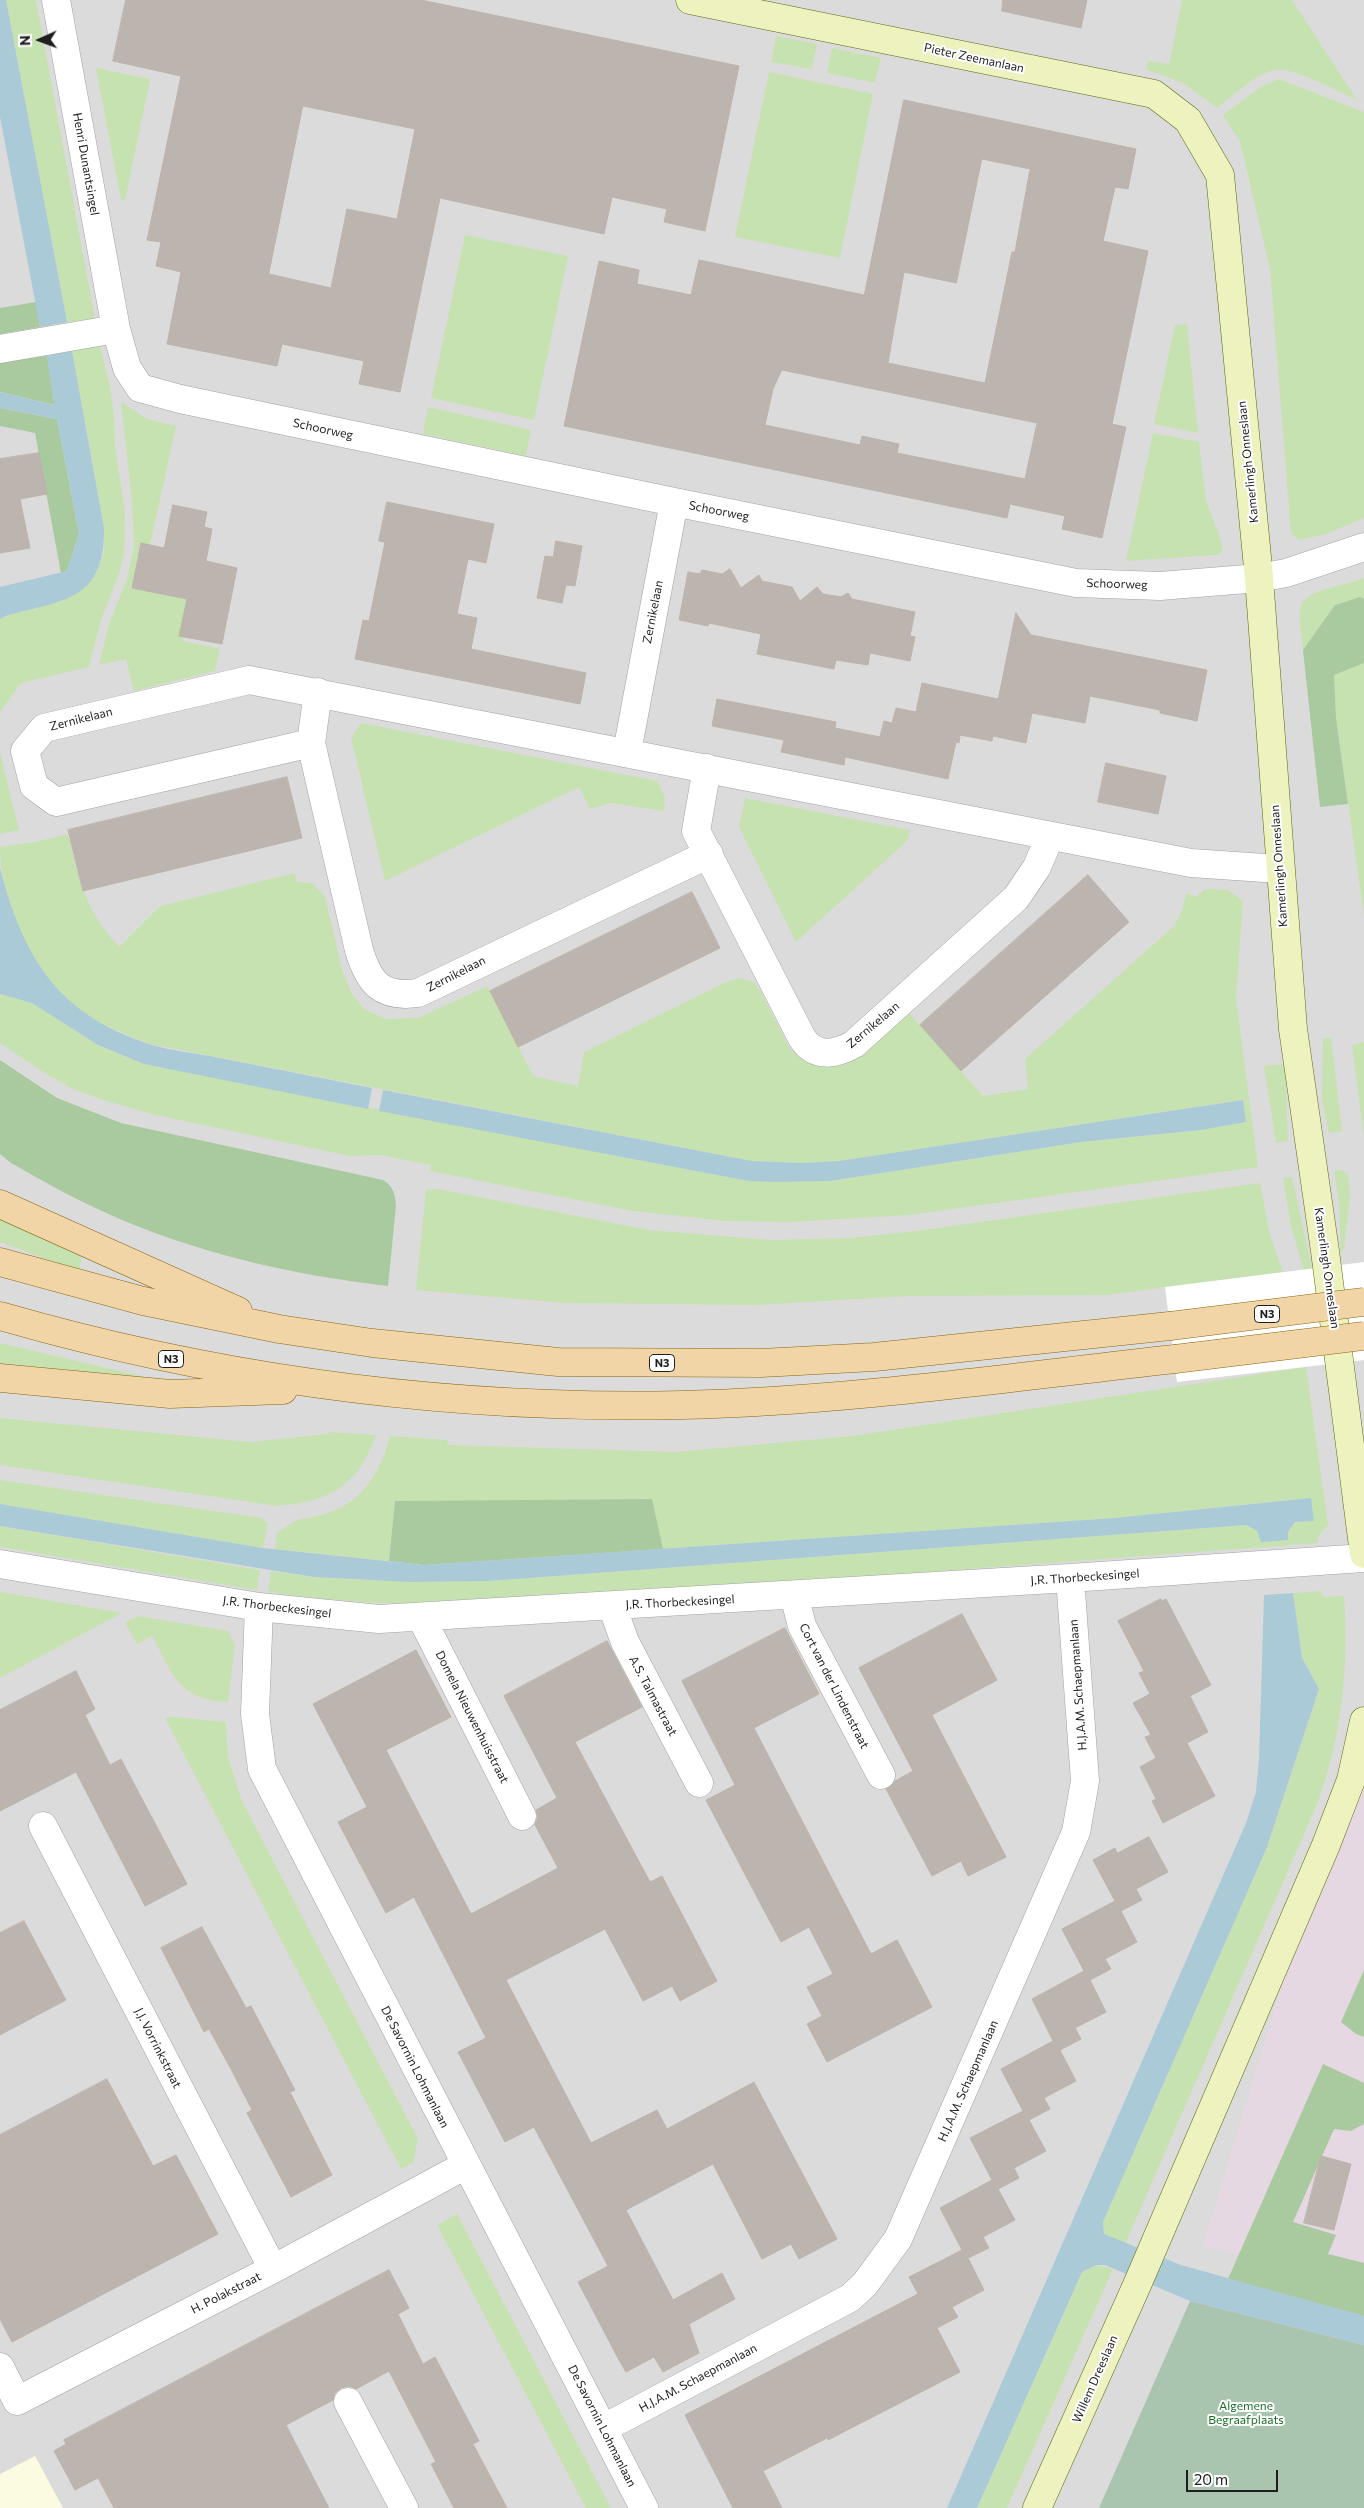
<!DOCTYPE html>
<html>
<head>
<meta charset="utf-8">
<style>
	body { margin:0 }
	#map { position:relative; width:1364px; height:2508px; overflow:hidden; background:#eeece5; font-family:Commissioner,sans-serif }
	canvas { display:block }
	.north { position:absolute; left:15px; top:15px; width:50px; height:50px; -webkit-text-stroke:4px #fff; paint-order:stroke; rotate:268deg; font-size:14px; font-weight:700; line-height:20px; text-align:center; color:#1e1e1e }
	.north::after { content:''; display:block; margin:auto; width:18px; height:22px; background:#1e1e1e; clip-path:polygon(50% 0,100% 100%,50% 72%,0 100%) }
	.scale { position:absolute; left:1186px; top:2470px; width:92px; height:22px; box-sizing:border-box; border:2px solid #1e1e1e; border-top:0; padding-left:6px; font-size:15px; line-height:18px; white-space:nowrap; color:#1e1e1e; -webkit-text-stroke:4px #fff; paint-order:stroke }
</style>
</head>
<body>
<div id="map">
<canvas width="1364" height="2508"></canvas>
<div class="north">N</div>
<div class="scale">20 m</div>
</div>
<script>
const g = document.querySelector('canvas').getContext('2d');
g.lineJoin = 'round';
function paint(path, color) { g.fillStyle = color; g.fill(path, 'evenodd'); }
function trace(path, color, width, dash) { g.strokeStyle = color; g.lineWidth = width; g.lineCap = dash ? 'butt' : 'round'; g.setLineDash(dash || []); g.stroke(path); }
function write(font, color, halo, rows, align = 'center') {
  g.font = font + ' Commissioner,sans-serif'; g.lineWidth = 4; g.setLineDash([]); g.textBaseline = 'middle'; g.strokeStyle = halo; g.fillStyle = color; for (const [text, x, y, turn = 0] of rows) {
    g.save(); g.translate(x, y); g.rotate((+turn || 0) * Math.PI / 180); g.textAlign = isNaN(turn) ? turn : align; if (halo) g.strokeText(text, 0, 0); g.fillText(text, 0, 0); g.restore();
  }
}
const residential = new Path2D(`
	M 0,0 L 1364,0 L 1364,2508 L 0,2508 Z`);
const industrial = new Path2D(`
	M 1364,1713 L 1364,2282 L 1203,2246 Z`);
const education = new Path2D(`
	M 35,2456 L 63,2508 L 0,2508 L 0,2474 Z`);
const grass = new Path2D(`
	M 6,0 L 36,0 L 95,319 L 67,322 Z
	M 1182,0 L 1292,0 L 1357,100 C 1339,92 1292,66 1274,70 C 1253,76 1234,95 1217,108 L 1183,83 L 1145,69 L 1148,61 L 1169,64 Z
	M 776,36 L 817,44 L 812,69 L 771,62 Z
	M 832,48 L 881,58 L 875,83 L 827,73 Z
	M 96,68 L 150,79 L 125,201 L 121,200 Z
	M 769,72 L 873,94 L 840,258 L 735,237 Z
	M 1279,79 L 1364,112 L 1364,518 L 1326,534 L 1300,540 L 1291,534 L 1270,269 L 1240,142 L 1223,115 L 1262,86 Z
	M 465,235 L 568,256 L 534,420 L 431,398 Z
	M 1187,324 L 1198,433 L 1154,424 L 1175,325 Z
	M 100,345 L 110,387 L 114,415 L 115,447 L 125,512 L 124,552 L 120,571 L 101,620 L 89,667 L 21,683 L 0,712 L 0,619 L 97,572 L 104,552 L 104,528 L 72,351 Z
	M 121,402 L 147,419 L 176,426 L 150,545 L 140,544 L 132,587 L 161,593 L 188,593 L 180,636 L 184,637 L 183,641 L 220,649 L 215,671 L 134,691 L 126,659 L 99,665 L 109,624 L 127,579 L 134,547 L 132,502 Z
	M 428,407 L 531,430 L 526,456 L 423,434 Z
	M 1153,433 L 1199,442 L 1206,501 L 1221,540 L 1223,550 L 1217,555 L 1126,561 Z
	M 1364,578 L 1364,599 L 1360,597 L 1335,605 L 1303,650 C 1302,638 1299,624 1300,611 C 1302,587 1345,587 1364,578 Z
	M 1364,663 L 1364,916 L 1336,718 L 1334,675 Z
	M 361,723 L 657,781 L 665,797 L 664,811 L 611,803 L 590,809 L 579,787 L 385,881 L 351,738 Z
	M 0,752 L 19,830 L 0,834 Z
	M 745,798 L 910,830 L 908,840 L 796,942 L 739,827 Z
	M 68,834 C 80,883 84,908 119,947 L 160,906 L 295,873 L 297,882 L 312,883 L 325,897 L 343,973 L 352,994 L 364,1009 L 386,1019 L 418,1018 L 488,986 L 533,1076 L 578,1086 L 584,1052 L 724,983 L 739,978 L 754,982 L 761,992 L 791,1051 L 803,1060 L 819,1066 L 839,1065 L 855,1060 L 909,1013 L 983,1096 L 1028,1089 L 1025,1059 L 1174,926 L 1183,908 L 1186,893 L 1196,897 L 1205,889 L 1228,890 L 1243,901 L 1236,998 L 1258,1167 L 909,1215 L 791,1222 L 726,1221 L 633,1211 L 430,1171 L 431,1165 L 380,1155 L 350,1156 L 156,1115 L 106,1101 L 73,1089 L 43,1072 L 0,1043 L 0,994 L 32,1003 L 98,1045 L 144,1064 L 749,1181 L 830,1181 L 1081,1142 L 1201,1130 L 1246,1122 L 1242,1100 L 839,1161 L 802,1163 L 752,1161 L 150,1044 C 124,1034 97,1024 75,1006 C 30,969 0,905 0,847 L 35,842 Z
	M 1331,1037 L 1342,1131 L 1329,1133 L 1322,1098 L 1323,1039 Z
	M 1364,1042 L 1364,1138 L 1352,1045 Z
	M 1285,1064 L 1288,1141 L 1276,1143 L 1264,1066 Z
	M 1342,1170 L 1348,1174 L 1350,1195 L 1344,1249 L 1341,1253 L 1339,1204 L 1334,1171 Z
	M 1292,1177 L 1312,1269 L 1304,1270 L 1291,1227 L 1283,1178 Z
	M 1260,1183 L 1270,1235 L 1283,1272 L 1106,1295 L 908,1296 L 757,1305 L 565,1303 L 416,1290 L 426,1190 L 438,1189 L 649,1230 L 770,1240 L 852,1238 L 923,1230 Z
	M 0,1217 L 83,1249 L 79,1271 L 0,1242 Z
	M 0,1343 L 167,1382 L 0,1365 Z
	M 1306,1367 L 1328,1525 L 1318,1537 L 1318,1543 L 510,1603 C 425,1606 352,1604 268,1592 L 271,1571 L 314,1577 L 361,1580 L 488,1581 L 1247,1525 L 1257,1531 L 1288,1539 L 1288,1532 L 1296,1522 L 1313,1520 L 1311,1498 L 1115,1518 L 663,1549 L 652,1499 L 395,1501 L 389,1561 L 275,1549 L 277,1533 C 284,1529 293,1521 301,1519 C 311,1517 321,1516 331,1512 C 365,1499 381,1470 390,1436 L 447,1440 L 448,1445 L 676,1452 L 852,1436 Z
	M 0,1418 L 251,1442 L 328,1434 L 329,1432 L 376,1435 C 358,1486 329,1502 277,1506 L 0,1465 Z
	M 0,1480 L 262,1518 L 268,1524 L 263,1548 L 0,1504 Z
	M 0,1526 L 260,1570 L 257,1590 L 0,1547 Z
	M 1322,1591 L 1323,1597 L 1344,1596 C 1349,1667 1342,1735 1318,1802 L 1125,2244 L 1104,2234 L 1103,2222 L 1267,1847 L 1319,1690 L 1302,1658 L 1293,1593 Z
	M 0,1592 L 122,1613 L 0,1678 Z
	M 138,1616 L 228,1631 L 235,1646 L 228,1702 C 177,1699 174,1675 152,1636 L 137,1644 L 125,1623 Z
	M 175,1717 L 226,1722 L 228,1757 L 241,1799 L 418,2139 L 413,2163 L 401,2169 L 165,1718 Z
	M 457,2214 L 611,2508 L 586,2508 L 437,2225 Z
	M 1096,2265 L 1113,2269 L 1007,2508 L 977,2508 L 1082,2272 Z`);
const forest = new Path2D(`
	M 36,302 L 40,327 L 0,334 L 0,308 Z
	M 47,356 L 55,405 L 0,392 L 0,361 Z
	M 0,408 L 57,419 L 79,534 L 67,571 L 61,573 L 35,433 L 0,426 Z
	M 1360,597 L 1364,599 L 1364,663 L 1334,675 L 1336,718 L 1348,804 L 1320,807 L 1303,650 L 1335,605 Z
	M 0,1060 L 57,1098 L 121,1123 L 383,1180 C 394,1187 395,1194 396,1206 L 388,1286 C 292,1275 190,1252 102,1211 C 71,1197 41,1180 11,1163 L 0,1154 Z
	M 652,1499 L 663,1549 L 424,1565 L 389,1561 L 395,1501 Z
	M 1364,1970 L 1364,2037 L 1356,2034 L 1341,2022 Z
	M 1323,2064 L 1364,2083 L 1364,2124 L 1351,2131 L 1334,2129 L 1293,2222 L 1336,2235 L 1328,2254 L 1364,2263 L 1364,2316 L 1228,2279 Z`);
const cemetery = new Path2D(`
	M 1190,2301 L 1364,2345 L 1364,2508 L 1099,2508 Z`);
const water = new Path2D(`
	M 0,0 L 6,0 L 67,322 L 40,327 L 0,117 Z
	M 72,351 L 104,528 C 105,600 65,600 8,615 L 0,619 L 0,587 L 67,571 L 79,534 L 57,419 L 0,408 L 0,392 L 54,405 L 47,356 Z
	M 0,868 C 23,957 57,1014 149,1044 C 171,1051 196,1053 220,1058 C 271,1068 321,1078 372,1088 L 368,1109 L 144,1064 L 98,1045 L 32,1003 L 0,994 Z
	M 383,1090 L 752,1161 L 802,1163 L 839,1161 L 1243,1100 L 1246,1122 L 1201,1130 L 1081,1142 L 830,1181 L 776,1182 L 749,1181 L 379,1111 Z
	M 1311,1498 L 1314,1521 L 1295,1522 L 1288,1532 L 1288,1540 L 1261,1542 L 1257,1531 L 1247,1525 L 488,1581 L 409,1582 L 314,1577 L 0,1526 L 0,1504 L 263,1548 L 424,1565 L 1115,1518 Z
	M 1293,1593 L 1302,1658 L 1319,1689 L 1267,1847 L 1103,2222 L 1104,2234 L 1181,2265 L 1364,2316 L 1364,2345 L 1190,2301 L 1105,2265 L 1096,2265 L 1082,2272 L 977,2508 L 947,2508 L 1246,1823 L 1256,1792 L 1259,1758 L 1264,1595 Z`);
const pier = new Path2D(`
	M 1364,1262 L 1364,1360 L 1177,1382 L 1165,1287 Z`);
const building = new Path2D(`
	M 126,0 L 421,0 L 739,66 L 705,231 L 664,222 L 667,209 L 612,197 L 604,234 L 440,198 L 400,392 L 359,384 L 364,361 L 282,344 L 277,366 L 167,344 L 181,272 L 156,266 L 161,242 L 147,240 L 181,76 L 113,61 ZM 303,106 L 415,129 L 397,219 L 347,209 L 331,288 L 269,274 Z
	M 1003,0 L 1087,0 L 1081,28 L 1002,11 Z
	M 904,100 L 1136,149 L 1128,189 L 1115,187 L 1103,241 L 1148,251 L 1112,424 L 1126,427 L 1102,538 L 1062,529 L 1065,516 L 1010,504 L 1007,518 L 564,426 L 599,261 L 639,270 L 637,284 L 691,295 L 699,260 L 864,295 ZM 982,159 L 1030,169 L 1015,252 L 1012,252 L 985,383 L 888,363 L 904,272 L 956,283 ZM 782,370 L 1037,423 L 1025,479 L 897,453 L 899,444 L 862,436 L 860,445 L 765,425 L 773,389 Z
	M 39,453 L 47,494 L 20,499 L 30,548 L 0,553 L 0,459 Z
	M 387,502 L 494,524 L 486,563 L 468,559 L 457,614 L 477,618 L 471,649 L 586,673 L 580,704 L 355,659 L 363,620 L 369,621 L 385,542 L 379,541 Z
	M 173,505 L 207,512 L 204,527 L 212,529 L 206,561 L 237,568 L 222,644 L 179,636 L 187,599 L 132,588 L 141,543 L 164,548 Z
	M 556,541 L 582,546 L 575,586 L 566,585 L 562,603 L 537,598 L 545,556 L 553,557 Z
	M 730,569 L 741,588 L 759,575 L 762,581 L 792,587 L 800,601 L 817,587 L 823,594 L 841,597 L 848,593 L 852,599 L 915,612 L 910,636 L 915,637 L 910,661 L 870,653 L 868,665 L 836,660 L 834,669 L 757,654 L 761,634 L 709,623 L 708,626 L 679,620 L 688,572 L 700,574 L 702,570 L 722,574 Z
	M 1016,613 L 1031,635 L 1207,670 L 1197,721 L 1160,713 L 1160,710 L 1090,696 L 1085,723 L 1032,713 L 1026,743 L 993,736 L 992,741 L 960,735 L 959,743 L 956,742 L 948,779 L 845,757 L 844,765 L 781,752 L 784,740 L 712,726 L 717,699 L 836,722 L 835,728 L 880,737 L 884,721 L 892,723 L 896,708 L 916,712 L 922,683 L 998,699 Z
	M 1106,763 L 1166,776 L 1158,814 L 1098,802 Z
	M 287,777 L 302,838 L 83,891 L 68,830 Z
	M 1088,875 L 1129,922 L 961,1071 L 920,1025 Z
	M 692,892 L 720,948 L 518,1047 L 490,991 Z
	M 1161,1599 L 1162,1601 L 1166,1599 L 1211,1685 L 1190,1696 L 1208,1732 L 1187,1743 L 1215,1796 L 1163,1823 L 1152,1801 L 1156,1799 L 1140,1767 L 1156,1758 L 1145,1737 L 1151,1735 L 1133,1703 L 1150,1694 L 1139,1673 L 1144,1671 L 1118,1621 Z
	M 962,1614 L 997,1680 L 932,1715 L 1006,1857 L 968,1876 L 961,1861 L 932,1876 L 886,1789 L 895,1781 L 913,1771 L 859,1668 Z
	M 785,1628 L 819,1694 L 754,1728 L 871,1954 L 897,1940 L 932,2007 L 827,2062 L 807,2024 L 822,2016 L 807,1987 L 833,1974 L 809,1927 L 781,1942 L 759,1901 L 706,1800 L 735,1785 L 682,1681 Z
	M 607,1641 L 642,1707 L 575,1742 L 650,1882 L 662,1876 L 717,1981 L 680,2001 L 672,1986 L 643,2001 L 605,1929 L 506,1980 L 591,2143 L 657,2110 L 667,2129 L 754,2082 L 837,2239 L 799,2259 L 791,2244 L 762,2259 L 713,2164 L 626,2210 L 673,2300 L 722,2273 L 735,2299 L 689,2324 L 699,2353 L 663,2372 L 654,2357 L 626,2372 L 619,2360 L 578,2282 L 608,2266 L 534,2127 L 505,2142 L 458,2052 L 486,2038 L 414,1897 L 386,1913 L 338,1822 L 367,1807 L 313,1704 L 416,1650 L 451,1717 L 386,1750 L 471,1914 L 558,1868 L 535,1825 L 538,1817 L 536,1810 L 557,1798 L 504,1696 Z
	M 76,1671 L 95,1709 L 85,1715 L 110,1765 L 121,1759 L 187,1884 L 145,1906 L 76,1772 L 0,1811 L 0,1710 Z
	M 1149,1837 L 1168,1872 L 1136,1889 L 1142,1900 L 1121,1911 L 1137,1942 L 1105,1959 L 1111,1969 L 1090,1980 L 1106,2012 L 1075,2028 L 1081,2039 L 1060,2050 L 1076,2081 L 1044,2098 L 1050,2109 L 1029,2120 L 1046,2151 L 1014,2168 L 1019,2178 L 998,2189 L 1015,2220 L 983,2237 L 989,2248 L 968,2258 L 984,2290 L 952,2307 L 958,2317 L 937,2328 L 960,2372 L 828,2440 L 827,2438 L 763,2471 L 782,2508 L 733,2508 L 685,2415 L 918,2294 L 909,2277 L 962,2250 L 940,2208 L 992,2180 L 970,2138 L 1023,2111 L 1001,2069 L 1053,2041 L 1032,1999 L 1084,1971 L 1062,1929 L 1115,1901 L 1093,1860 L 1115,1848 L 1117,1853 Z
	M 24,1921 L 66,2000 L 0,2035 L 0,1933 Z
	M 202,1927 L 246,2008 L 251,2006 L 295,2090 L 290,2092 L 332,2175 L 291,2197 L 247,2113 L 252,2110 L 231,2069 L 209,2029 L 204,2032 L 161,1948 Z
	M 107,2079 L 153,2166 L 176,2155 L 218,2234 L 12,2342 L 0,2319 L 0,2135 Z
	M 1321,2156 L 1351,2164 L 1334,2230 L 1304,2223 Z
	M 389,2270 L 409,2308 L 398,2314 L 423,2364 L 435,2357 L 479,2441 L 473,2444 L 507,2508 L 454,2508 L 431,2464 L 436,2462 L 389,2371 L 356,2389 L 349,2386 L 341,2388 L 335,2393 L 333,2400 L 286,2425 L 329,2508 L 114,2508 L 98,2478 L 75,2490 L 54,2451 L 66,2444 L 64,2440 Z`);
const street = new Path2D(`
	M 56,0 L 116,329 L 127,368 L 140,388 L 180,399 L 674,502 L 1076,583 L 1160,586 L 1259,578 L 1286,573 L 1364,547
	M 0,349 L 116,329
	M 318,692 L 311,743 L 359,950 C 369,983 381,998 418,993 L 709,854
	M 311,743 L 56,802 L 34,786 L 25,751 L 44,728 L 249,680 L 1191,863 L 1279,869
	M 627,752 L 674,502
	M 707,768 L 696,831 L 802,1038 C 815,1058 835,1055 854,1044 L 1016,898 L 1037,867 L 1050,836
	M 0,1564 L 259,1607 L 379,1619 L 1070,1578 L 1364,1558
	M 794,1595 L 802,1626 L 881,1775
	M 612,1606 L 625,1642 L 699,1783
	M 259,1607 L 255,1714 L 262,1769 L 644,2508
	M 421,1617 L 522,1816
	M 43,1826 L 273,2269
	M 0,2367 L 17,2401 L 273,2269 L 466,2165
	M 348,2402 L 404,2508
	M 604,2428 L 850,2298 L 865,2284 L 898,2239 L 1076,1832 L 1085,1781 L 1070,1578`);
const secondary = new Path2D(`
	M 690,0 L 1154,94 L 1188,120 L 1220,175 L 1259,578 L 1293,1029 L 1325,1251 L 1364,1554
	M 1037,2508 L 1137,2285 L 1326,1845 L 1351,1780 L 1364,1721`);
const primary = new Path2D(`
	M 0,1204 L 238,1311
	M 0,1262 L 143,1301 L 279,1329 L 372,1343 L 558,1362 L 761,1363 L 874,1357 L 1170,1326
	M 0,1316 C 222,1380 452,1410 682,1405 C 847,1401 1011,1377 1175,1359
	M 0,1378 L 170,1394 L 283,1390`);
const primaryBridge = new Path2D(`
	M 1170,1326 L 1364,1302
	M 1175,1359 L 1364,1336`);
const shields = [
	[1267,1314,25],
	[171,1359,25],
	[662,1363,25]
];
const shieldNames = [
	["N3",1267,1314],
	["N3",171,1359],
	["N3",662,1363]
];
const streetNames = [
	["Pieter Zeemanlaan",974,58,12],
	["Henri Dunantsingel",86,164,80],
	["Schoorweg",323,429,12],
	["Kamerlingh Onneslaan",1248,462,-96],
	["Schoorweg",719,511,11],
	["Schoorweg",1117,584,2],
	["Zernikelaan",653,612,-79],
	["Zernikelaan",81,719,-14],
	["Kamerlingh Onneslaan",1279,866,-94],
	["Zernikelaan",456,974,-27],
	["Zernikelaan",873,1025,-40],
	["Kamerlingh Onneslaan",1327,1268,82],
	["J.R. Thorbeckesingel",1085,1577,-4],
	["J.R. Thorbeckesingel",680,1602,-3],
	["J.R. Thorbeckesingel",277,1607,7],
	["H.J.A.M. Schaepmanlaan",1078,1685,-94],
	["Cort van der Lindenstraat",834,1686,63],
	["A.S. Talmastraat",653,1696,62],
	["Domela Nieuwenhuisstraat",472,1717,63],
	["J.J. Vorrinkstraat",158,2048,63],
	["De Savornin Lohmanlaan",415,2067,63],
	["H.J.A.M. Schaepmanlaan",968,2081,-66],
	["H. Polakstraat",226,2293,-27],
	["H.J.A.M. Schaepmanlaan",698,2378,-28],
	["Willem Dreeslaan",1095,2379,-66],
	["De Savornin Lohmanlaan",602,2426,63]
];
const parkNames = [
	["Algemene",1246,2406],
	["Begraafplaats",1246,2420]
];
paint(residential, '#dcdbdb');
paint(industrial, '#e6d8e3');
paint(education, '#fafbe1');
paint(grass, '#c7e2b1');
paint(forest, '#a9c99f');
paint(cemetery, '#a9c4af');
paint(water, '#abcad7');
paint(pier, '#fff');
paint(building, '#bbb4af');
trace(building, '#beb4aa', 1);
trace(street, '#a2a2a2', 29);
trace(secondary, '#5b6911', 29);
trace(primary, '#886711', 29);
trace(street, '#fff', 28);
trace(secondary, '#edf2bf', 28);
trace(primary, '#f1d5a7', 28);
trace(primaryBridge, '#886711', 29, []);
trace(primaryBridge, '#f1d5a7', 28);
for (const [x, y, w] of shields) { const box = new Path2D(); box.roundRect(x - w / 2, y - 8.5, w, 17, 4); g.fillStyle = '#fff'; g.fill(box); trace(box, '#1e1e1e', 1); }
write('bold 11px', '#1e1e1e', null, shieldNames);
write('12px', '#1e1e1e', '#fff', streetNames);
write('12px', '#187124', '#fff', parkNames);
</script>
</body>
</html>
